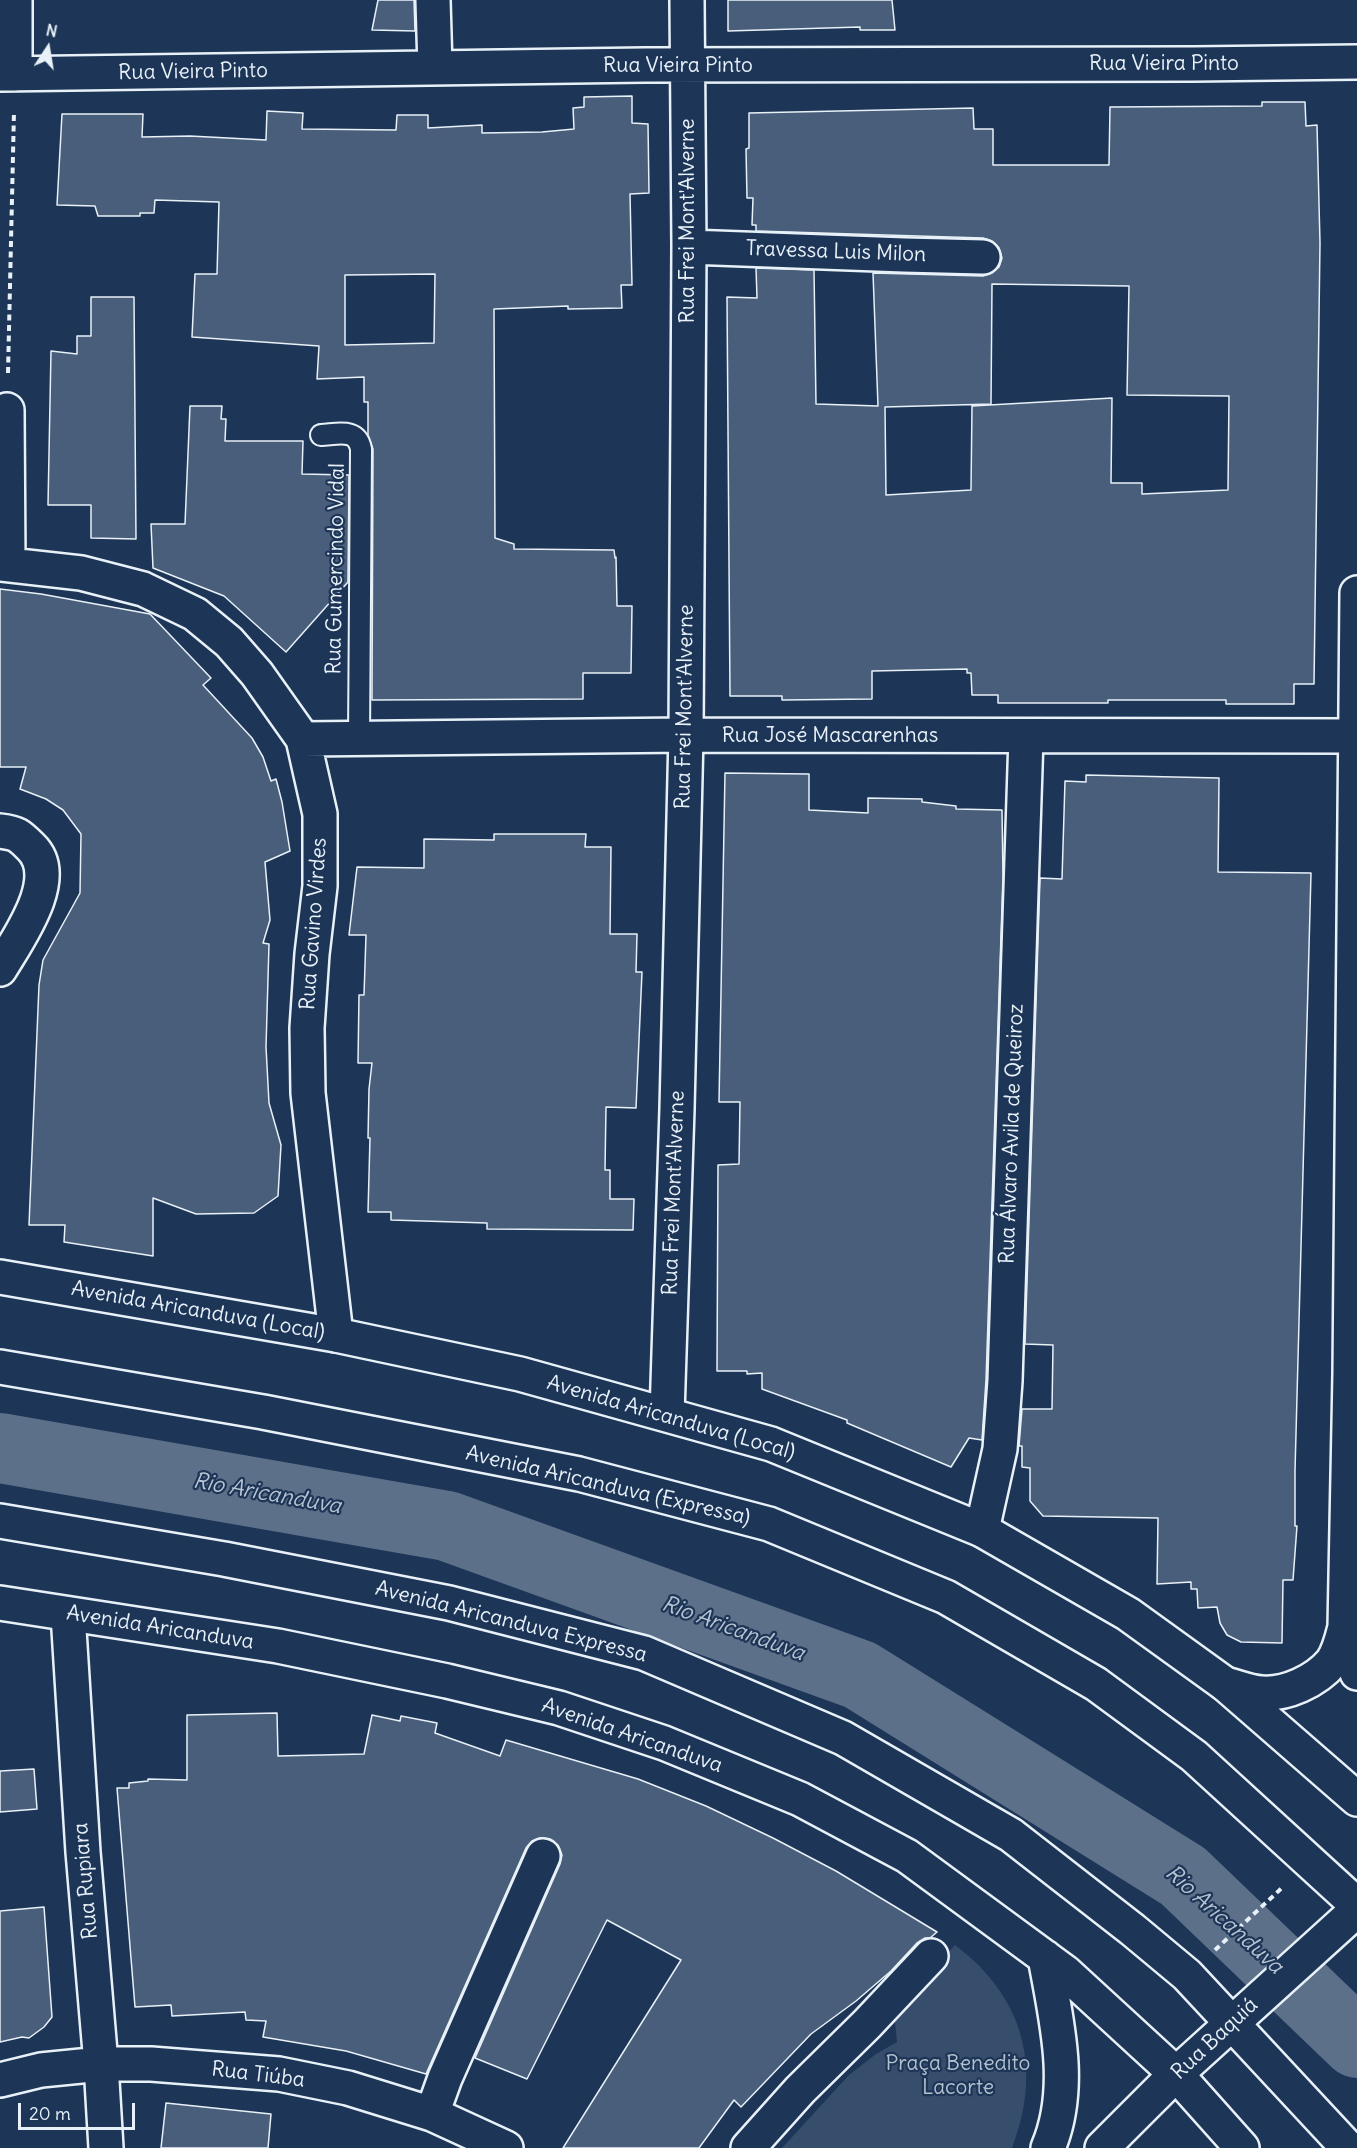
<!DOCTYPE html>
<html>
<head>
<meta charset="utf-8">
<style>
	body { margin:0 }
	#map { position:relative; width:1357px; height:2148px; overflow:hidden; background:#1d3557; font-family:Delius,sans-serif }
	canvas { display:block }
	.north { position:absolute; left:18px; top:18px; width:60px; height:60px; -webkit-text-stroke:4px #1d3557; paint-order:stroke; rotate:12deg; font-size:16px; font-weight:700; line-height:24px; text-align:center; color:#e8f1f8 }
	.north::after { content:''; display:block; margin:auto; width:21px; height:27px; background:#e8f1f8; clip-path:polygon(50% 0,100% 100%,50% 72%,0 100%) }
	.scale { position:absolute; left:18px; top:2103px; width:117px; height:27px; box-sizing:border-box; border:3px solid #e8f1f8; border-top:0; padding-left:8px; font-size:18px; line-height:21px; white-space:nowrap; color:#e8f1f8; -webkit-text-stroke:4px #1d3557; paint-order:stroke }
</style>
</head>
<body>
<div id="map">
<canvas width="1357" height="2148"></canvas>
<div class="north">N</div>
<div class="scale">20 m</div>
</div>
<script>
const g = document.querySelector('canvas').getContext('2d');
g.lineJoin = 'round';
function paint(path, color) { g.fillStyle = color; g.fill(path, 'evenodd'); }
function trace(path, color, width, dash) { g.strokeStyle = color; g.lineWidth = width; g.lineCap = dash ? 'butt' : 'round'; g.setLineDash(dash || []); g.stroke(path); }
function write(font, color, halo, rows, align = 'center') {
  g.font = font + ' Delius,sans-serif'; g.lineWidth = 4.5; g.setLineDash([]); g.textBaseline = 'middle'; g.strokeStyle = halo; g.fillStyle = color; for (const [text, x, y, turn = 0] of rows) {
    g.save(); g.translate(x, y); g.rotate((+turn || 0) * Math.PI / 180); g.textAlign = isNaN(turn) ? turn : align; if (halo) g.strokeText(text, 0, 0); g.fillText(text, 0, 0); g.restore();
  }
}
const green = new Path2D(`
	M 955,1945 C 1024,1997 1043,2068 1012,2148 L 782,2148 L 849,2075 L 876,2054 L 897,2042 L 894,2012 Z`);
const river = new Path2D(`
	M 0,1448 L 447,1526 L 860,1675 L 1183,1876 L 1357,2043`);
const building = new Path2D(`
	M 378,0 L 414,0 L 415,31 L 372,30 Z
	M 728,0 L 892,0 L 895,30 L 860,30 L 860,27 L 728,31 Z
	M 632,96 L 632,123 L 648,124 L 649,193 L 630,194 L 632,285 L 621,285 L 622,308 L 568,309 L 568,306 L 494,309 L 495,538 L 514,544 L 514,549 L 614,550 L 615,558 L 616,557 L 617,606 L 632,606 L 631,673 L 583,673 L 583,699 L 372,700 L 373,449 L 368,435 L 368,402 L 364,402 L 364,377 L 317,379 L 319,346 L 192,337 L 195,274 L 217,274 L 219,202 L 155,200 L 154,213 L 140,213 L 140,216 L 98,216 L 95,206 L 57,205 L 62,114 L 143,114 L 142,137 L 190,136 L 266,140 L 267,111 L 303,113 L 302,129 L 396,130 L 397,115 L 428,115 L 428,128 L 482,125 L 482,133 L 542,132 L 574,129 L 573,108 L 584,107 L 584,97 ZM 435,274 L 434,343 L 345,345 L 345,275 Z
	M 1262,102 L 1305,102 L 1306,126 L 1317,125 L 1320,243 L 1314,684 L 1294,684 L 1294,704 L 1226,704 L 1226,700 L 1108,700 L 1108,703 L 998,703 L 998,695 L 972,695 L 971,673 L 967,673 L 967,669 L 872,671 L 872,699 L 782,700 L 782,696 L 730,696 L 727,297 L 757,298 L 756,268 L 814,270 L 816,404 L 878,406 L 873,273 L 983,276 L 992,273 L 999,267 L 1002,258 L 999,248 L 992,241 L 983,238 L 756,231 L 756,225 L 752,225 L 753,198 L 747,198 L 746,149 L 749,148 L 749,113 L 973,108 L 974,129 L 993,129 L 993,165 L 1109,165 L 1110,107 L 1262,106 ZM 992,284 L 1129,286 L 1127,395 L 1229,396 L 1228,490 L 1142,494 L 1142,483 L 1111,483 L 1112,398 L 972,406 L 971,490 L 886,495 L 885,407 L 991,404 Z
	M 91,297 L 134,297 L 136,539 L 91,538 L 91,505 L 48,505 L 51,351 L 77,354 L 77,336 L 91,336 Z
	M 190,406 L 222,406 L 221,419 L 226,419 L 225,441 L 303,441 L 302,474 L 349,475 L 348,582 L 286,652 L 224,596 L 153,568 L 151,524 L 185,524 Z
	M 0,589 L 41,594 L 150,614 L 211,678 L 203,685 L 252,738 L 263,757 L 271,781 L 276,779 L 282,802 L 290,851 L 265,862 L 270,920 L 263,943 L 269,944 L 266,1047 L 269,1103 L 281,1145 L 278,1196 L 254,1213 L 196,1214 L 153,1198 L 153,1256 L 64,1242 L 65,1225 L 29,1225 L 39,985 L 43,960 L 80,893 L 81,834 L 63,810 L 46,799 L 20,789 L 26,767 L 0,767 Z
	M 725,773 L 809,774 L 809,810 L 868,813 L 868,798 L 922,799 L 922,802 L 956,806 L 956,809 L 1002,810 L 1003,877 L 986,1380 L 982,1440 L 969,1438 L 951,1467 L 847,1423 L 847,1420 L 762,1389 L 762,1373 L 747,1374 L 747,1371 L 717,1371 L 718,1165 L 739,1164 L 740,1102 L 719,1102 Z
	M 1086,775 L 1219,778 L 1218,872 L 1311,873 L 1295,1471 L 1295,1526 L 1297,1526 L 1293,1580 L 1283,1580 L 1282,1643 L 1241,1642 L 1227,1635 L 1220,1623 L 1217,1607 L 1198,1608 L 1197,1589 L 1191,1589 L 1191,1582 L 1157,1584 L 1158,1518 L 1043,1516 L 1030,1501 L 1030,1468 L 1022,1467 L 1022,1446 L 1019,1446 L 1022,1409 L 1052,1409 L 1053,1345 L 1025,1344 L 1040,878 L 1062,879 L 1065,781 L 1086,782 Z
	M 494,834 L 586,834 L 585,847 L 611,847 L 610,934 L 637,934 L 636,972 L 642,972 L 636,1108 L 606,1107 L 605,1170 L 610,1170 L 610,1199 L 634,1199 L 633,1230 L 487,1229 L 487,1223 L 391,1220 L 391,1212 L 368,1212 L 370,1138 L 368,1138 L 369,1089 L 372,1063 L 358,1063 L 359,995 L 364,995 L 366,935 L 349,935 L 357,867 L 424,868 L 424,839 L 494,840 Z
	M 277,1713 L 278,1756 L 364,1754 L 372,1715 L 400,1721 L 401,1716 L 437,1723 L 435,1733 L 500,1756 L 506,1740 L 638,1779 L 706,1806 L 773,1838 L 836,1871 L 937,1932 L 930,1938 L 925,1938 L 917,1943 L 891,1971 L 856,2001 L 811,2034 L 741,2107 L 734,2100 L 699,2148 L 563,2148 L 681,1960 L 607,1920 L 527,2079 L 475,2058 L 560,1864 L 562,1855 L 558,1845 L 550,1839 L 540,1838 L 532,1841 L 526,1848 L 426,2074 L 346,2051 L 263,2037 L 266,2021 L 246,2020 L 245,2012 L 172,2016 L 171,2005 L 135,2007 L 117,1788 L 129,1788 L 129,1783 L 148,1781 L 148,1779 L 187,1780 L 187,1715 Z
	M 34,1769 L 37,1809 L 0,1812 L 0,1771 Z
	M 44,1907 L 52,2017 L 44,2027 L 29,2038 L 22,2037 L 0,2042 L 0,1911 Z
	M 166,2103 L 271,2114 L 268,2148 L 161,2148 Z`);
const path = new Path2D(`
	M 8,373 L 14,111
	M 1215,1950 L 1284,1886`);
const service = new Path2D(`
	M 321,435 C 339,434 357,428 361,449 L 359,739`);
const minor = new Path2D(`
	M 433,0 L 435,68
	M 0,74 L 645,65 L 1194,64 L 1357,62
	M 15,74 L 15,0
	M 689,247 L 904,255 L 983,257
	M 7,410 L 8,564
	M 0,564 L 81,573 L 143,589 L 195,614 L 229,642 L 257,674 L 303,739 L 320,814 L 320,886 L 312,954 L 307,1028 L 308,1093 L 336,1335
	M 1357,593 L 1350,1374 L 1345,1627 L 1357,1673
	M 303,739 L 686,735 L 1357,736
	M 0,831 C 17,833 19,835 31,847 C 63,878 17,940 0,969
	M 667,1414 L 677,1109 L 686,735 L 689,247 L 687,0
	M 982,1530 L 1000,1449 L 1005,1381 L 1026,737
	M 68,1614 L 83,1852 L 101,2064 L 106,2148
	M 1225,1684 C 1237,1687 1250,1692 1261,1693 C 1286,1695 1316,1681 1332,1662 C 1339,1652 1342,1639 1345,1627
	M 0,2080 L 41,2070 L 101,2064 L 151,2064 L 279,2074 L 348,2088 L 432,2114 L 506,2148
	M 432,2114 L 445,2078 L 543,1856
	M 748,2148 L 800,2090 L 867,2024 L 931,1956`);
const tertiary = new Path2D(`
	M 1102,2148 L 1176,2074 L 1357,1910`);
const secondary = new Path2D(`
	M 0,1277 L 336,1335 L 520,1374 L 771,1444 L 982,1530 L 1128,1614 L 1225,1684 L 1357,1799
	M 0,1603 L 278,1646 L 447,1681 L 559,1708 L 664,1743 L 800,1799 L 907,1856 L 1065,1972 L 1176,2074 L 1242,2148
	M 1045,1957 C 1056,2019 1074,2087 1048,2148`);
const trunk = new Path2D(`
	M 0,1367 L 263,1412 L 579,1474 L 769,1524 L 946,1597 L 1096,1684 L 1194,1756 L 1357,1905
	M 0,1521 L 224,1559 L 449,1603 L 644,1653 L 843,1738 L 1011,1835 L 1133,1930 L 1187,1975 L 1348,2148`);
const streetNames = [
	["Rua Vieira Pinto",1164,64],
	["Rua Vieira Pinto",678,66],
	["Rua Vieira Pinto",193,72,-1],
	["Rua Frei Mont'Alverne",688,221,-90],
	["Travessa Luis Milon",836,252,2],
	["Rua Gumercindo Vidal",336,569,-89],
	["Rua Frei Mont'Alverne",685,707,-89],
	["Rua José Mascarenhas",830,736],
	["Rua Gavino Virdes",314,924,-86],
	["Rua Álvaro Avila de Queiroz",1012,1134,-88],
	["Rua Frei Mont'Alverne",674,1193,-88],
	["Avenida Aricanduva (Local)",198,1311,10],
	["Avenida Aricanduva (Local)",671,1418,16],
	["Avenida Aricanduva (Expressa)",608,1486,13],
	["Avenida Aricanduva Expressa",511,1622,14],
	["Avenida Aricanduva",160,1628,9],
	["Avenida Aricanduva",632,1736,19],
	["Rua Rupiara",86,1881,-95],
	["Rua Baquiá",1215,2039,-43],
	["Rua Tiúba",258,2075,7]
];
const parkNames = [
	["Praça Benedito",958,2064],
	["Lacorte",958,2088]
];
const waterNames = [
	["Rio Aricanduva",267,1494,10],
	["Rio Aricanduva",733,1629,20],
	["Rio Aricanduva",1224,1920,42]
];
paint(green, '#374d6c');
trace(river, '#5d7089', 70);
paint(building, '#495e7a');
trace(building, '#e8f1f8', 1.5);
trace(service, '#e8f1f8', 24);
trace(minor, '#e8f1f8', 38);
trace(tertiary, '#e8f1f8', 38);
trace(secondary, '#e8f1f8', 38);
trace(trunk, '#e8f1f8', 38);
trace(path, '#e8f1f8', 4, [6, 4.5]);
trace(service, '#1d3557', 20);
trace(minor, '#1d3557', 33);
trace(tertiary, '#1d3557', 33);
trace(secondary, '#1d3557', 33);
trace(trunk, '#1d3557', 33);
write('21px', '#e8f1f8', '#1d3557', streetNames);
write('21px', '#b3c0ce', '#1d3557', parkNames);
write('italic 22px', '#b7c4d1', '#1d3557', waterNames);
</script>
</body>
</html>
